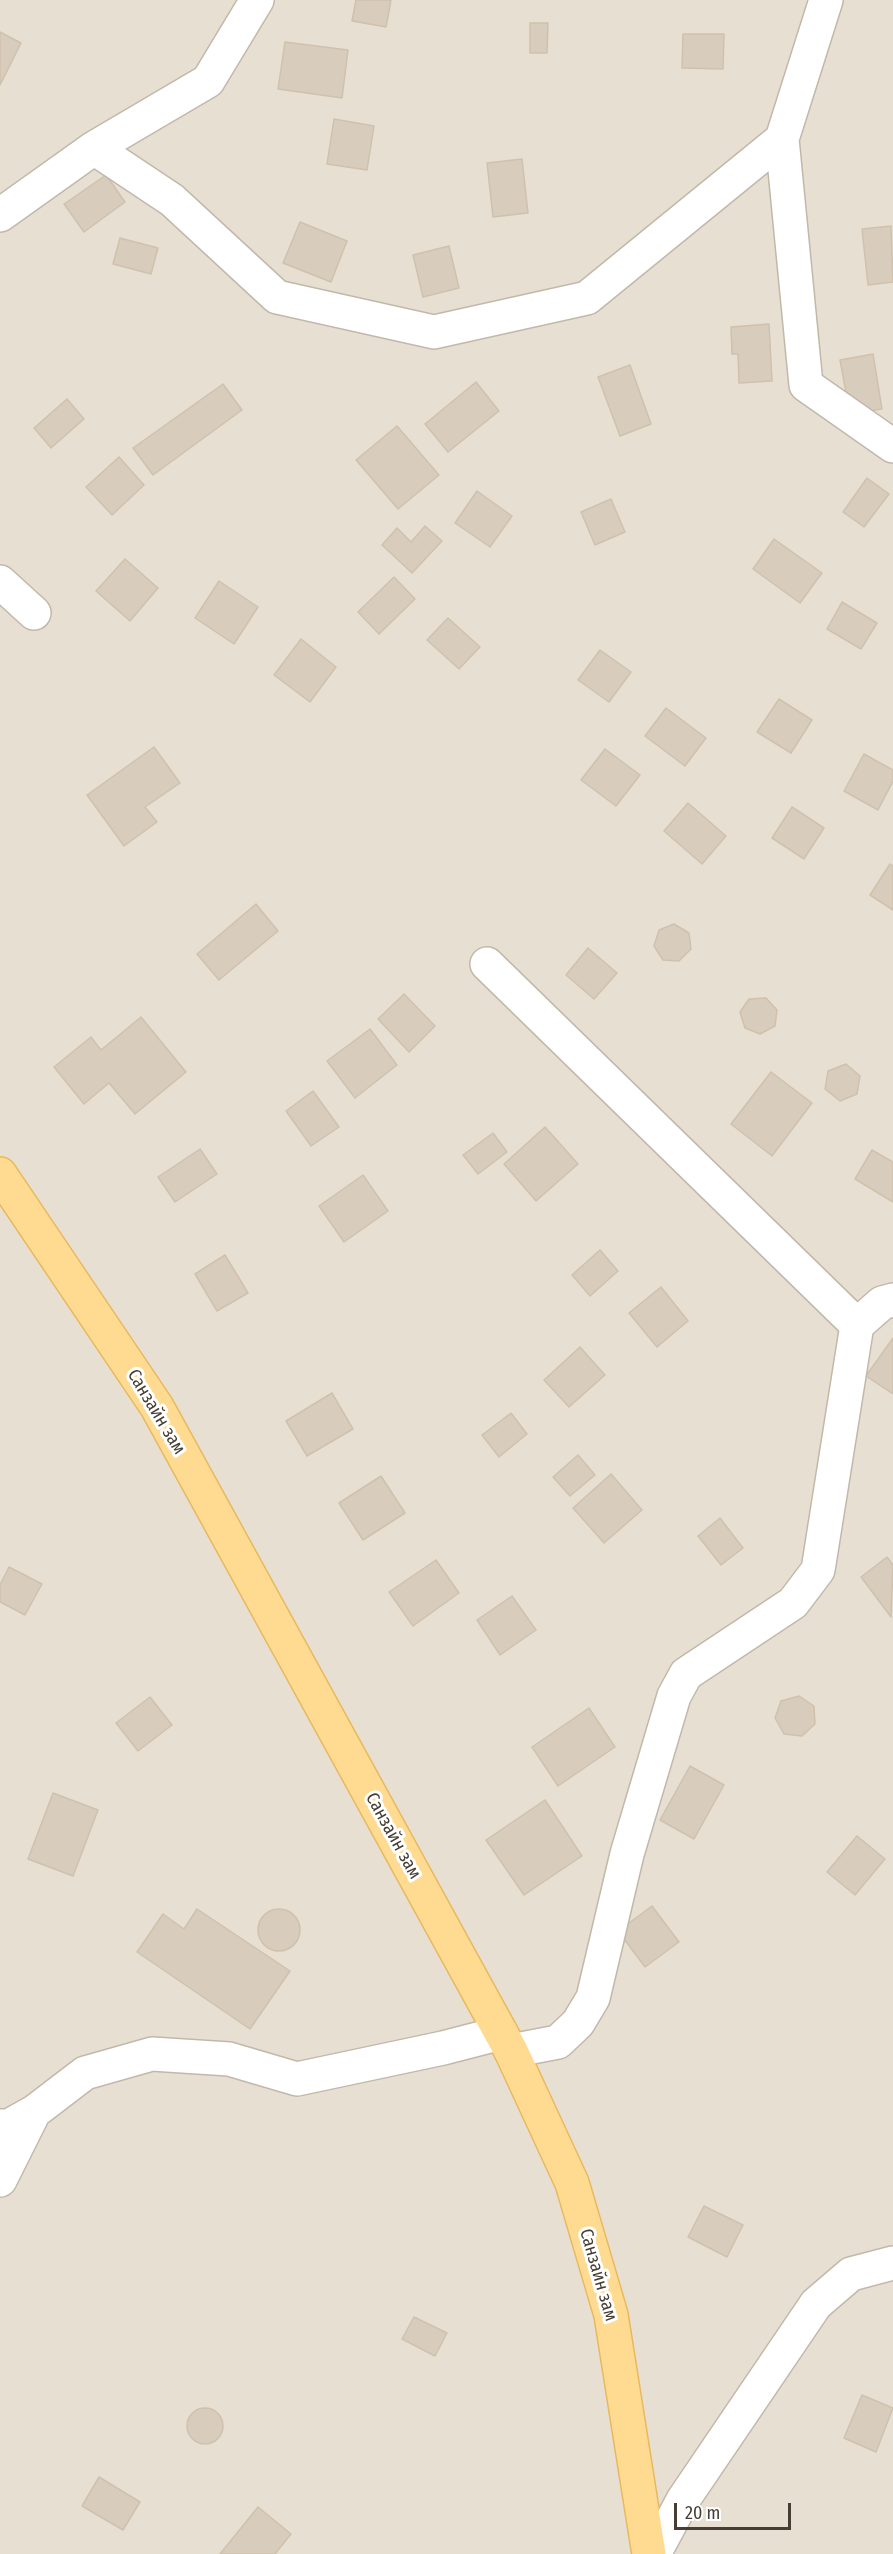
<!DOCTYPE html>
<html>
<head>
<meta charset="utf-8">
<style>
	body { margin:0 }
	#map { position:relative; width:893px; height:2554px; overflow:hidden; background:#f3eee5; font-family:"Fira Sans Condensed",sans-serif }
	canvas { display:block }
	.scale { position:absolute; left:674px; top:2503px; width:117px; height:27px; box-sizing:border-box; border:3px solid #463e34; border-top:0; padding-left:8px; font-size:18px; line-height:21px; white-space:nowrap; color:#463e34; -webkit-text-stroke:4px #fff; paint-order:stroke }
</style>
</head>
<body>
<div id="map">
<canvas width="893" height="2554"></canvas>
<div class="scale">20 m</div>
</div>
<script>
const g = document.querySelector('canvas').getContext('2d');
g.lineJoin = 'round';
function paint(path, color) { g.fillStyle = color; g.fill(path, 'evenodd'); }
function trace(path, color, width, dash) { g.strokeStyle = color; g.lineWidth = width; g.lineCap = dash ? 'butt' : 'round'; g.setLineDash(dash || []); g.stroke(path); }
function write(font, color, halo, rows, align = 'center') {
  g.font = font + ' "Fira Sans Condensed",sans-serif'; g.lineWidth = 6; g.setLineDash([]); g.textBaseline = 'middle'; g.strokeStyle = halo; g.fillStyle = color; for (const [text, x, y, turn = 0] of rows) {
    g.save(); g.translate(x, y); g.rotate((+turn || 0) * Math.PI / 180); g.textAlign = isNaN(turn) ? turn : align; if (halo) g.strokeText(text, 0, 0); g.fillText(text, 0, 0); g.restore();
  }
}
const residential = new Path2D(`
	M 0,0 L 893,0 L 893,2554 L 0,2554 Z`);
const building = new Path2D(`
	M 356,0 L 391,0 L 386,27 L 352,21 Z
	M 530,23 L 548,23 L 547,53 L 530,53 Z
	M 0,32 L 21,43 L 0,85 Z
	M 683,34 L 724,34 L 723,69 L 682,68 Z
	M 285,42 L 348,50 L 342,98 L 278,89 Z
	M 334,119 L 374,126 L 367,170 L 327,164 Z
	M 522,159 L 528,213 L 493,217 L 487,163 Z
	M 106,175 L 125,202 L 84,232 L 64,204 Z
	M 300,222 L 347,241 L 331,282 L 283,263 Z
	M 891,226 L 893,282 L 868,285 L 862,229 Z
	M 120,238 L 158,248 L 151,274 L 113,264 Z
	M 449,246 L 459,288 L 423,297 L 413,255 Z
	M 769,324 L 772,381 L 739,383 L 738,354 L 732,354 L 731,327 Z
	M 873,354 L 882,409 L 850,414 L 840,360 Z
	M 630,365 L 651,424 L 620,436 L 598,377 Z
	M 476,382 L 499,411 L 448,452 L 425,424 Z
	M 223,384 L 242,410 L 153,475 L 133,448 Z
	M 67,399 L 84,419 L 51,448 L 34,428 Z
	M 397,426 L 439,475 L 398,509 L 356,460 Z
	M 119,457 L 144,485 L 112,515 L 86,487 Z
	M 867,478 L 889,494 L 864,527 L 843,512 Z
	M 477,491 L 512,516 L 490,547 L 455,523 Z
	M 611,499 L 625,532 L 595,545 L 581,512 Z
	M 425,526 L 442,541 L 412,573 L 382,545 L 397,528 L 411,542 Z
	M 774,539 L 822,573 L 800,603 L 753,569 Z
	M 125,559 L 158,588 L 130,621 L 96,591 Z
	M 394,577 L 415,599 L 379,634 L 358,612 Z
	M 219,581 L 258,607 L 234,644 L 195,618 Z
	M 842,602 L 877,623 L 861,649 L 827,629 Z
	M 448,618 L 480,647 L 459,669 L 427,640 Z
	M 301,639 L 336,667 L 310,702 L 274,675 Z
	M 600,650 L 631,672 L 609,702 L 578,680 Z
	M 779,699 L 812,720 L 791,753 L 757,732 Z
	M 666,708 L 706,738 L 685,766 L 645,736 Z
	M 154,747 L 180,783 L 145,807 L 157,822 L 124,846 L 87,795 Z
	M 605,749 L 640,775 L 616,806 L 581,780 Z
	M 864,754 L 893,770 L 893,781 L 878,810 L 844,791 Z
	M 688,803 L 726,836 L 702,864 L 664,831 Z
	M 792,807 L 824,828 L 804,859 L 772,838 Z
	M 890,864 L 893,866 L 893,910 L 870,895 Z
	M 256,904 L 278,931 L 219,980 L 197,954 Z
	M 674,924 L 689,933 L 691,949 L 679,961 L 663,960 L 654,946 L 659,930 Z
	M 588,948 L 617,973 L 594,999 L 566,975 Z
	M 404,994 L 435,1026 L 409,1052 L 378,1019 Z
	M 766,998 L 777,1010 L 775,1026 L 760,1034 L 745,1028 L 740,1012 L 749,999 Z
	M 141,1017 L 186,1072 L 135,1114 L 109,1083 L 84,1104 L 54,1067 L 91,1037 L 101,1050 Z
	M 370,1029 L 397,1065 L 355,1098 L 327,1061 Z
	M 846,1064 L 860,1076 L 857,1094 L 840,1101 L 825,1089 L 828,1071 Z
	M 771,1072 L 812,1103 L 772,1156 L 731,1124 Z
	M 313,1091 L 339,1127 L 311,1146 L 286,1111 Z
	M 545,1127 L 578,1164 L 536,1201 L 504,1164 Z
	M 493,1133 L 507,1152 L 478,1174 L 463,1155 Z
	M 200,1149 L 217,1174 L 175,1202 L 158,1177 Z
	M 872,1150 L 893,1162 L 893,1202 L 855,1179 Z
	M 363,1175 L 388,1211 L 344,1242 L 319,1206 Z
	M 600,1250 L 618,1271 L 590,1296 L 572,1275 Z
	M 225,1255 L 248,1293 L 217,1311 L 195,1274 Z
	M 661,1287 L 688,1321 L 657,1347 L 629,1313 Z
	M 893,1338 L 893,1394 L 866,1376 Z
	M 580,1347 L 605,1375 L 569,1407 L 544,1380 Z
	M 332,1393 L 353,1429 L 307,1456 L 286,1421 Z
	M 511,1413 L 527,1434 L 499,1457 L 482,1435 Z
	M 578,1455 L 595,1475 L 570,1496 L 553,1477 Z
	M 611,1474 L 642,1510 L 604,1543 L 573,1508 Z
	M 381,1476 L 405,1513 L 363,1540 L 339,1503 Z
	M 720,1518 L 743,1548 L 721,1565 L 698,1536 Z
	M 887,1557 L 893,1565 L 891,1617 L 861,1577 Z
	M 436,1560 L 459,1593 L 413,1626 L 389,1592 Z
	M 9,1567 L 42,1584 L 25,1615 L 0,1602 L 0,1585 Z
	M 512,1596 L 536,1630 L 500,1655 L 477,1620 Z
	M 799,1696 L 814,1706 L 815,1724 L 802,1736 L 784,1734 L 775,1718 L 781,1701 Z
	M 150,1697 L 172,1725 L 138,1751 L 116,1723 Z
	M 589,1708 L 615,1747 L 558,1786 L 532,1747 Z
	M 690,1766 L 724,1785 L 694,1839 L 660,1820 Z
	M 53,1793 L 98,1810 L 73,1876 L 28,1859 Z
	M 545,1800 L 582,1856 L 524,1895 L 486,1840 Z
	M 857,1836 L 885,1859 L 855,1895 L 827,1872 Z
	M 652,1906 L 679,1942 L 645,1967 L 618,1931 Z
	M258 1930a21 21 0 1 1 42 0a21 21 0 1 1-42 0Z
	M 197,1909 L 290,1971 L 250,2029 L 137,1952 L 163,1914 L 184,1929 Z
	M 704,2206 L 743,2225 L 727,2257 L 688,2237 Z
	M 414,2317 L 447,2333 L 435,2356 L 402,2339 Z
	M 862,2395 L 893,2408 L 876,2452 L 844,2438 Z
	M187 2426a18 18 0 1 1 36 0a18 18 0 1 1-36 0Z
	M 99,2477 L 140,2502 L 123,2530 L 82,2506 Z
	M 258,2507 L 291,2534 L 275,2554 L 220,2554 Z`);
const minor = new Path2D(`
	M 782,139 L 806,385 L 893,446
	M 94,148 L 172,200 L 277,297 L 434,332 L 587,298 L 782,139 L 826,0
	M 0,215 L 94,148 L 208,81 L 257,0
	M 0,582 L 34,613
	M 487,964 L 857,1325
	M 511,2051 L 558,2042 L 578,2023 L 593,1998 L 627,1854 L 674,1696 L 686,1674 L 793,1603 L 818,1570 L 857,1325 L 882,1303 L 893,1300
	M 0,2126 L 9,2126 L 34,2112 L 85,2073 L 152,2054 L 229,2059 L 297,2079 L 443,2048 L 501,2033
	M 0,2180 L 34,2112
	M 654,2554 L 683,2500 L 816,2304 L 851,2274 L 893,2263`);
const major = new Path2D(`
	M 0,1174 L 157,1407 L 511,2051 L 572,2183 L 611,2315 L 649,2554`);
const streetNames = [
	["Санзайн зам",156,1412,59],
	["Санзайн зам",393,1836,61],
	["Санзайн зам",598,2275,74]
];
paint(residential, '#e7e0d2');
paint(building, '#d8ccbd');
trace(building, '#d0c1ad', 1.5);
trace(minor, '#c2b8aa', 36);
trace(major, '#e9b85d', 36);
trace(minor, '#fff', 33);
trace(major, '#ffdb92', 33);
write('18px', '#463e34', '#fff', streetNames);
</script>
</body>
</html>
